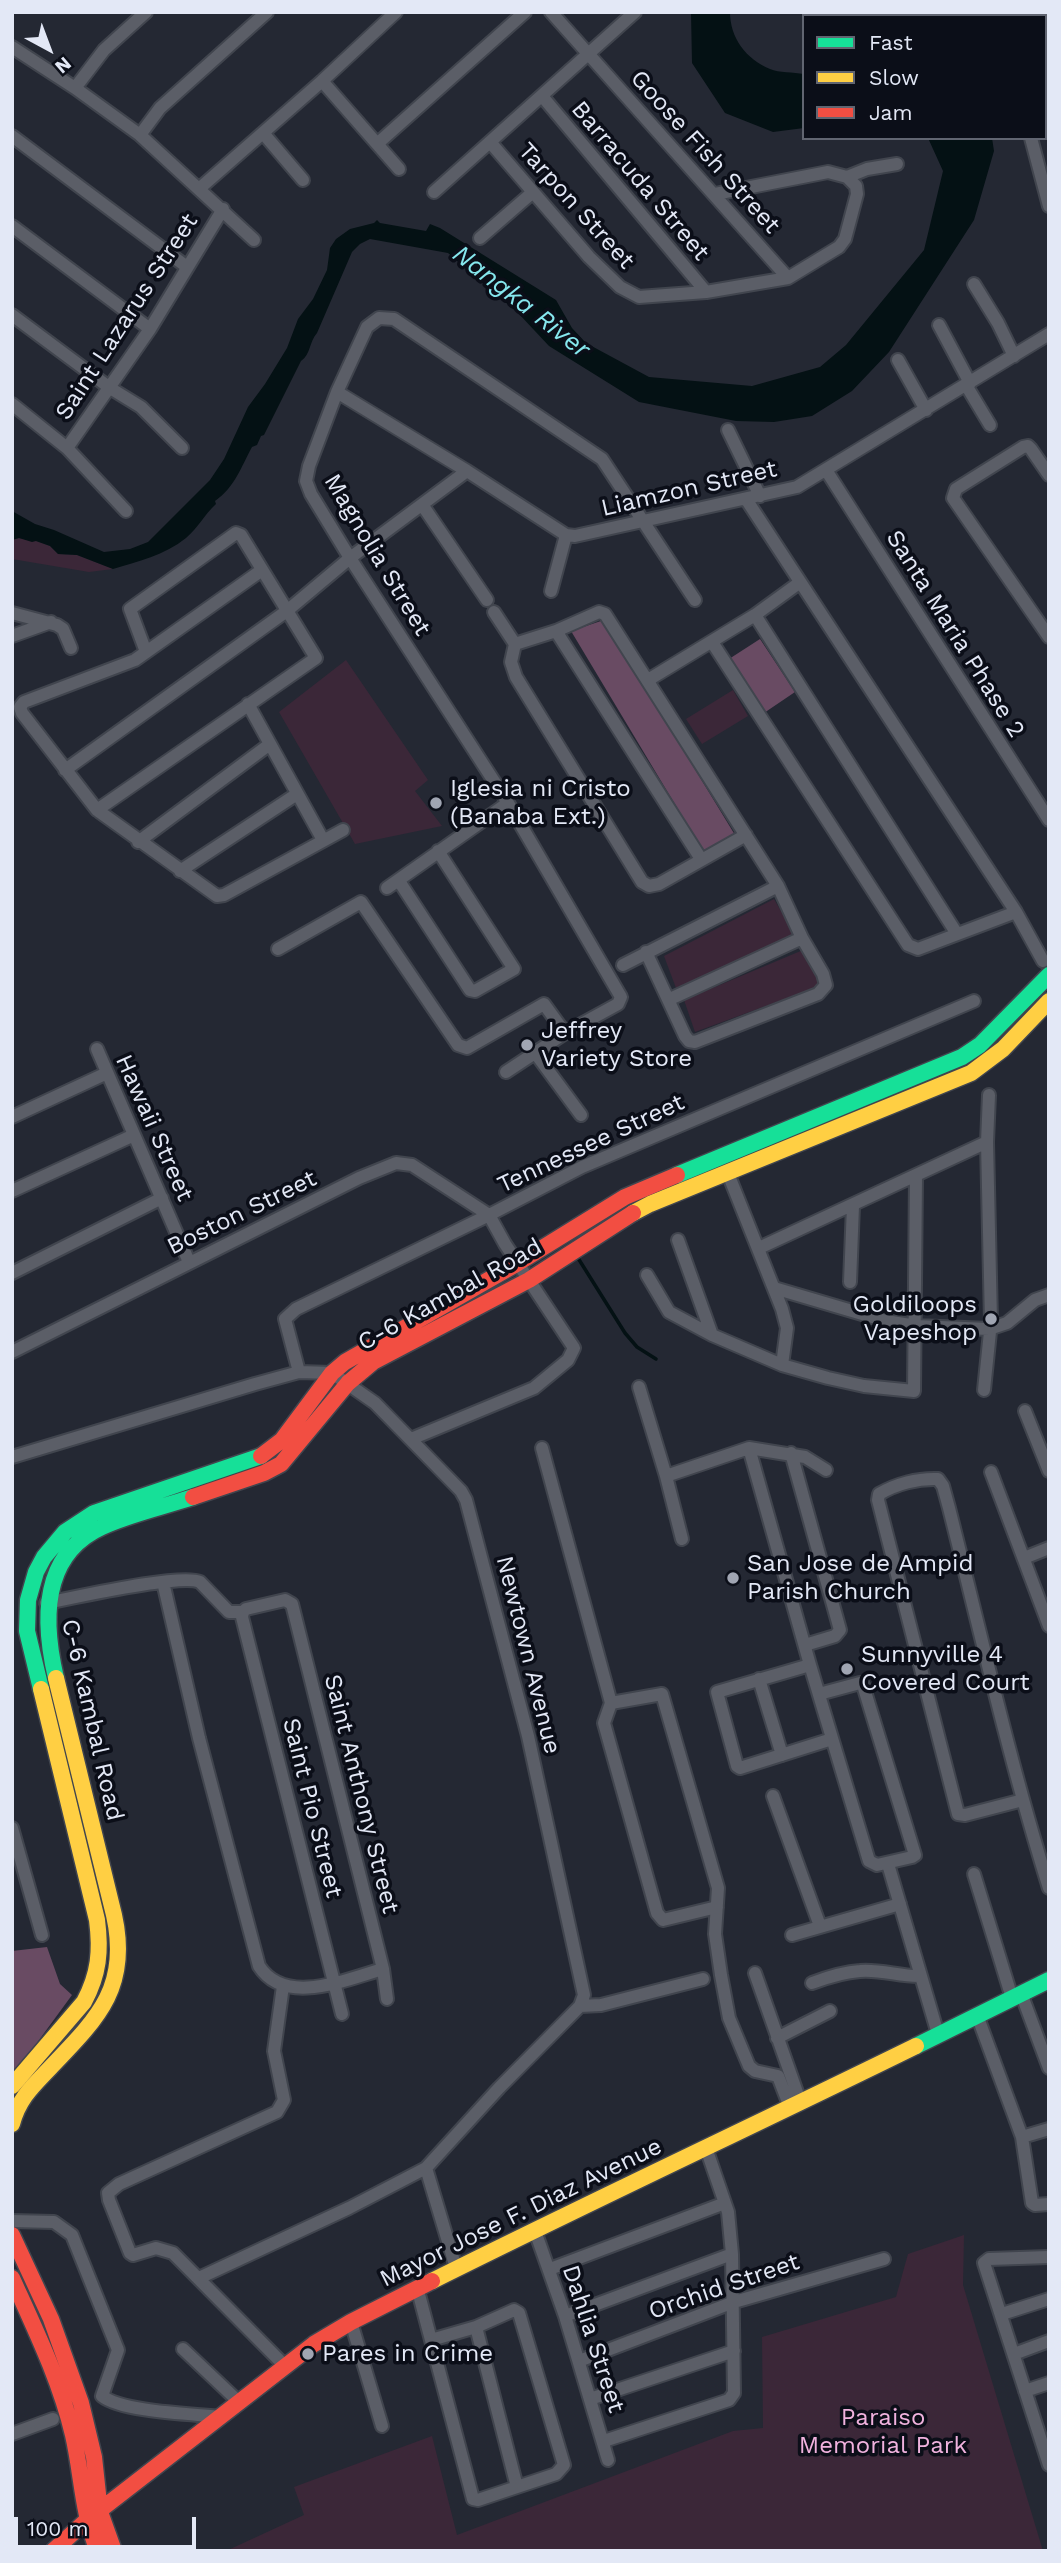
<!DOCTYPE html>
<html>
<head>
<meta charset="utf-8">
<style>
	body { margin:0 }
	#map { position:relative; width:1061px; height:2563px; overflow:hidden; background:#242833; font-family:"Work Sans",sans-serif }
	canvas { display:block }
	.frame { position:absolute; inset:0; border:14px solid #e3e8f6; pointer-events:none }
	.legend { position:absolute; left:802px; top:14px; width:245px; height:126px; box-sizing:border-box; background:#0b0e18; border:2px solid #616571; margin:0; padding:9px 12px; list-style:none; font-size:21px; color:#e3e8f6 }
	.legend li { display:flex; align-items:center; gap:14px; height:35px }
	.legend b { width:35px; border:2px solid #616571 }
	.north { position:absolute; left:14px; top:14px; width:70px; height:70px; -webkit-text-stroke:5px #0b0e18; paint-order:stroke; rotate:139deg; font-size:19px; font-weight:700; line-height:28px; text-align:center; color:#e3e8f6 }
	.north::after { content:''; display:block; margin:auto; width:24px; height:32px; background:#e3e8f6; clip-path:polygon(50% 0,100% 100%,50% 72%,0 100%) }
	.scale { position:absolute; left:14px; top:2517px; width:182px; height:32px; box-sizing:border-box; border:4px solid #e3e8f6; border-top:0; padding-left:9px; font-size:21px; line-height:24px; white-space:nowrap; color:#e3e8f6; -webkit-text-stroke:5px #0b0e18; paint-order:stroke }
</style>
</head>
<body>
<div id="map">
<canvas width="1061" height="2563"></canvas>
<div class="frame"></div>
<ul class="legend">
<li><b style="height:9px;background:#16e098"></b>Fast</li>
<li><b style="height:9px;background:#ffcf43"></b>Slow</li>
<li><b style="height:9px;background:#f24e42"></b>Jam</li>
</ul>
<div class="north">N</div>
<div class="scale">100 m</div>
</div>
<script>
const g = document.querySelector('canvas').getContext('2d');
g.lineJoin = 'round';
function paint(path, color) { g.fillStyle = color; g.fill(path, 'evenodd'); }
function trace(path, color, width, dash) { g.strokeStyle = color; g.lineWidth = width; g.lineCap = dash ? 'butt' : 'round'; g.setLineDash(dash || []); g.stroke(path); }
function write(font, color, halo, rows, align = 'center') {
  g.font = font + ' "Work Sans",sans-serif'; g.lineWidth = 7; g.setLineDash([]); g.textBaseline = 'middle'; g.strokeStyle = halo; g.fillStyle = color; for (const [text, x, y, turn = 0] of rows) {
    g.save(); g.translate(x, y); g.rotate((+turn || 0) * Math.PI / 180); g.textAlign = isNaN(turn) ? turn : align; if (halo) g.strokeText(text, 0, 0); g.fillText(text, 0, 0); g.restore();
  }
}
const green = new Path2D(`
	M 19,538 L 36,541 L 50,546 L 58,554 L 77,555 L 113,569 L 89,572 L 12,559 L 12,540 Z
	M 346,660 L 428,780 L 415,791 L 442,826 L 355,844 L 279,712 Z
	M 733,690 L 748,716 L 702,744 L 686,719 Z
	M 774,899 L 797,939 L 676,988 L 664,956 Z
	M 803,950 L 823,985 L 695,1032 L 684,1000 Z
	M 964,2235 L 963,2285 L 1043,2551 L 226,2551 L 304,2515 L 294,2487 L 432,2436 L 457,2535 L 733,2431 L 763,2428 L 762,2337 L 896,2297 L 908,2254 Z`);
const forest = new Path2D(`
	M 604,620 L 735,835 L 703,851 L 571,631 Z
	M 760,639 L 795,692 L 764,713 L 729,659 Z
	M 47,1947 L 60,1984 L 72,1995 L 12,2077 L 12,1951 Z`);
const water = new Path2D(`
	M 691,12 L 730,12 C 730,38 746,59 770,69 C 779,73 793,72 804,74 L 804,128 L 773,132 L 725,113 L 692,63 Z
	M 928,138 L 992,138 L 994,151 L 974,220 L 889,352 L 852,391 L 812,416 L 774,422 L 736,421 L 639,402 L 549,346 L 519,314 L 448,253 L 370,239 L 360,244 L 352,252 L 317,333 C 309,342 311,354 301,361 L 264,435 L 261,436 L 257,445 L 252,447 C 241,467 235,487 215,501 L 216,504 C 204,515 198,528 186,538 C 165,555 137,562 113,569 L 77,555 L 58,554 L 50,546 L 36,541 L 32,542 L 19,538 L 12,540 L 12,511 L 35,524 L 54,530 L 104,552 L 130,549 L 148,542 L 210,480 L 224,459 L 248,407 L 265,384 L 287,348 L 298,319 L 313,299 L 327,270 L 330,248 L 336,239 L 350,229 L 374,223 L 377,220 L 380,223 L 426,231 L 430,224 L 440,228 L 556,300 L 572,328 L 586,343 L 649,377 L 752,386 L 820,367 L 846,345 L 924,250 L 943,171 Z`);
const stream = new Path2D(`
	M 578,1258 L 625,1333 L 637,1347 L 656,1359`);
const street = new Path2D(`
	M 551,12 L 788,278
	M 839,12 L 849,16
	M 994,12 L 995,16
	M 12,47 L 75,88 L 140,135 L 254,240
	M 322,81 L 399,169
	M 75,88 L 104,50 L 146,12
	M 1045,93 L 1049,92
	M 542,96 L 706,292
	M 263,133 L 303,180
	M 140,135 L 160,108 L 267,12
	M 12,136 L 187,267
	M 1031,138 L 1049,206
	M 490,142 L 589,257 L 620,287 L 639,297 L 706,292 L 788,278 L 839,247 L 845,239 L 857,194 L 856,186 L 847,177
	M 377,144 L 525,12
	M 200,188 L 322,81 L 396,12
	M 434,192 L 635,12
	M 715,194 L 828,172 L 847,177 L 867,169 L 897,164
	M 12,226 L 150,329
	M 480,238 L 533,192
	M 974,284 L 998,323 L 1014,356
	M 12,315 L 110,388 L 141,407 L 182,448
	M 939,325 L 970,383
	M 898,360 L 926,410
	M 966,385 L 990,425
	M 337,392 L 467,471 L 566,535 L 575,536 L 797,487 L 1049,334
	M 12,404 L 67,448 L 126,511
	M 728,430 L 760,496
	M 67,448 L 150,329 L 223,209
	M 826,470 L 1049,820
	M 1049,475 L 1031,449 L 1028,446 L 1023,447 L 956,489 L 953,498 L 1049,637
	M 746,499 L 1016,912 L 1043,961
	M 423,506 L 487,600
	M 262,570 L 135,660 L 24,702 L 20,707 L 22,713 L 97,810 L 217,896 L 224,895 L 343,830
	M 551,591 L 566,535
	M 494,612 L 515,644 L 511,662 L 516,677 L 642,882 L 649,886 L 659,884 L 746,835
	M 12,613 L 57,625 L 63,629 L 71,648
	M 755,615 L 957,934
	M 556,631 L 701,859
	M 12,636 L 51,622
	M 712,642 L 908,945 L 918,949 L 1016,912
	M 515,644 L 556,631 L 599,612 L 605,614 L 778,886 L 802,938 L 823,974 L 826,985 L 818,994 L 695,1042 L 689,1041 L 685,1036 L 646,952
	M 648,680 L 755,615 L 799,583
	M 248,704 L 323,840
	M 65,770 L 288,610 L 350,558 L 467,471
	M 97,810 L 316,658 L 241,535 L 236,533 L 130,609 L 146,652
	M 138,842 L 270,744
	M 180,871 L 297,794
	M 399,881 L 470,990 L 475,991 L 514,969 L 438,851
	M 387,888 L 508,803
	M 278,949 L 361,902 L 458,1045 L 467,1048 L 544,1004 L 565,1033
	M 623,965 L 778,886
	M 670,999 L 802,938
	M 97,1049 L 189,1262
	M 536,1054 L 581,1115
	M 506,1072 L 565,1033 L 618,1004 L 621,997 L 508,803 L 350,558 L 311,494 L 306,481 L 309,466 L 337,392 L 367,327 L 379,318 L 394,319 L 602,459 L 695,600
	M 12,1117 L 107,1073
	M 727,1171 L 782,1309 L 787,1328 L 782,1365
	M 12,1191 L 134,1135
	M 678,1240 L 712,1335
	M 759,1248 L 987,1142
	M 12,1273 L 162,1198
	M 647,1275 L 669,1312 L 712,1335 L 782,1365 L 828,1378 L 864,1386 L 914,1391 L 916,1176
	M 850,1282 L 853,1206
	M 774,1288 L 886,1321 L 916,1326 L 989,1329 L 1007,1323 L 1035,1300 L 1049,1295
	M 12,1352 L 359,1178 L 396,1163 L 412,1165 L 489,1215 L 505,1244 L 574,1348 L 568,1360 L 534,1388 L 411,1439
	M 299,1372 L 285,1319 L 296,1309 L 489,1215 L 582,1167 L 974,1001
	M 639,1387 L 666,1476 L 682,1539
	M 984,1390 L 991,1322 L 987,1142 L 989,1095
	M 1025,1411 L 1049,1471
	M 542,1448 L 611,1703
	M 749,1448 L 810,1665 L 869,1861 L 877,1865 L 912,1857 L 915,1855 L 863,1685 L 860,1683 L 819,1694
	M 791,1453 L 840,1630 L 835,1636 L 805,1645
	M 12,1457 L 255,1384 L 299,1372 L 332,1373 L 375,1403 L 461,1491 L 466,1500 L 528,1736 L 584,1995 L 580,2006 L 499,2088 L 426,2168 L 456,2268
	M 991,1472 L 1049,1626
	M 666,1476 L 749,1448 L 805,1457 L 826,1470
	M 1024,1558 L 1049,1548
	M 163,1582 L 199,1738 L 259,1966 C 285,2007 347,1979 383,1969
	M 46,1603 C 73,1598 181,1573 200,1582 L 229,1612 L 243,1612 L 246,1609 L 285,1600 L 292,1604 L 383,1969 L 387,1999
	M 243,1612 L 242,1617 L 342,2014
	M 810,1665 L 717,1692 L 737,1766 L 740,1768 L 832,1739
	M 759,1679 L 782,1755
	M 773,1796 L 820,1926
	M 1023,1800 L 965,1815 L 958,1814 L 878,1500 L 879,1494 C 896,1484 918,1478 938,1479 L 943,1486 L 949,1508 C 981,1635 1010,1763 1049,1888
	M 12,1828 L 42,1935
	M 888,1864 L 938,2034
	M 974,1874 L 1012,1998
	M 717,1907 L 663,1920 L 657,1913 L 604,1723 L 611,1703 L 662,1694 L 718,1888 L 715,1934 L 721,1975 L 729,2018 L 749,2066 L 755,2071 L 778,2076 L 790,2107
	M 792,1935 L 900,1904
	M 755,1973 L 800,2101
	M 812,1983 C 828,1977 844,1972 860,1971 C 881,1969 901,1977 921,1976
	M 283,1986 L 274,2051 L 284,2100 L 277,2112 L 119,2184 L 108,2193 L 109,2200 L 130,2253 L 133,2255 L 156,2248 L 173,2253 L 285,2366
	M 1021,1993 L 1049,2068
	M 580,2006 L 601,2005 L 703,1979
	M 977,2015 L 1022,2137 L 1032,2203 L 1035,2205 L 1049,2204
	M 777,2038 L 830,2011
	M 1022,2137 L 1049,2129
	M 12,2221 L 54,2222 L 72,2235 L 118,2350 L 102,2396 C 122,2412 194,2414 221,2417
	M 535,2231 L 565,2316 L 608,2460
	M 1049,2257 L 989,2259 L 984,2263 L 1049,2465
	M 550,2269 L 725,2203
	M 199,2278 L 349,2208 L 426,2168
	M 417,2287 L 473,2499 L 478,2500 L 556,2474 L 564,2465 L 519,2313 L 514,2310 L 476,2327 L 431,2340
	M 1002,2314 L 1049,2299
	M 565,2316 L 732,2254
	M 351,2322 L 382,2426
	M 476,2327 L 517,2487
	M 183,2349 L 240,2403
	M 1014,2354 L 1049,2341
	M 579,2361 L 734,2302 L 884,2259
	M 1025,2391 L 1049,2383
	M 590,2399 L 734,2351
	M 12,2434 L 53,2419
	M 604,2441 L 729,2400 L 734,2393 L 732,2254 L 728,2212 L 706,2148`);
const fast = new Path2D(`
	M 677,1175 L 962,1057 L 980,1045 L 1049,975
	M 56,1678 C 43,1623 40,1555 102,1527 C 130,1514 163,1507 193,1497
	M 41,1689 L 27,1631 L 28,1600 L 36,1572 L 44,1557 L 65,1532 L 94,1513 L 261,1456
	M 916,2046 L 1049,1980`);
const slow = new Path2D(`
	M 633,1213 L 650,1204 L 971,1073 L 1003,1049 L 1049,1001
	M 12,2086 L 84,2002 C 99,1974 101,1951 97,1920 L 41,1689
	M 12,2124 C 19,2098 33,2086 51,2067 C 98,2018 130,1987 114,1915 L 56,1678
	M 432,2281 C 592,2201 755,2125 916,2046`);
const jam = new Path2D(`
	M 261,1456 L 282,1440 L 332,1373 L 345,1362 L 518,1263 L 625,1197 L 677,1175
	M 193,1497 L 264,1473 L 281,1464 L 348,1383 L 373,1362 L 529,1280 L 633,1213
	M 12,2235 L 51,2319 L 81,2403 L 94,2457 L 100,2512 L 114,2551
	M 12,2278 C 35,2329 60,2380 73,2435 C 82,2474 82,2513 98,2551
	M 53,2551 L 86,2521 L 314,2344 L 351,2322 L 432,2281`);
const markers = [
	[436,803,7,"#a0a5b2"],
	[527,1045,7,"#a0a5b2"],
	[991,1319,7,"#a0a5b2"],
	[733,1578,7,"#a0a5b2"],
	[847,1669,7,"#a0a5b2"],
	[308,2354,7,"#a0a5b2"]
];
const streetNames = [
	["Goose Fish Street",705,152,48],
	["Barracuda Street",640,181,50],
	["Tarpon Street",576,206,48],
	["Saint Lazarus Street",127,317,-57],
	["Liamzon Street",689,489,-13],
	["Magnolia Street",377,555,59],
	["Santa Maria Phase 2",955,634,58],
	["Hawaii Street",154,1128,66],
	["Tennessee Street",591,1144,-25],
	["Boston Street",242,1213,-26],
	["C-6 Kambal Road",450,1295,-29],
	["Newtown Avenue",528,1655,76],
	["C-6 Kambal Road",92,1720,77],
	["Saint Anthony Street",361,1794,76],
	["Saint Pio Street",312,1808,76],
	["Mayor Jose F. Diaz Avenue",521,2213,-26],
	["Orchid Street",724,2287,-19],
	["Dahlia Street",593,2339,72]
];
const poiNames = [
	["Iglesia ni Cristo",450,789],
	["(Banaba Ext.)",450,817],
	["Jeffrey",541,1031],
	["Variety Store",541,1059],
	["Goldiloops",977,1305,"right"],
	["Vapeshop",977,1333,"right"],
	["San Jose de Ampid",747,1564],
	["Parish Church",747,1592],
	["Sunnyville 4",861,1655],
	["Covered Court",861,1683],
	["Pares in Crime",322,2354]
];
const parkNames = [
	["Paraiso",883,2418],
	["Memorial Park",883,2446]
];
const waterNames = [
	["Nangka River",521,302,38]
];
paint(green, '#3b2738');
paint(forest, '#694b63');
paint(water, '#041114');
trace(stream, '#041114', 3.5);
trace(street, '#41454e', 16);
trace(fast, '#41454e', 19);
trace(slow, '#41454e', 19);
trace(jam, '#41454e', 19);
trace(street, '#5b5e67', 12);
trace(fast, '#16e098', 16);
trace(slow, '#ffcf43', 16);
trace(jam, '#f24e42', 16);
for (const [x, y, r, color] of markers) { const dot = new Path2D(); dot.arc(x, y, r, 0, 2 * Math.PI); g.fillStyle = color; g.fill(dot); trace(dot, '#0b0e18', 2.5); }
write('24px', '#e3e8f6', '#0b0e18', streetNames);
write('24px', '#e3e8f6', '#0b0e18', poiNames, 'left');
write('24px', '#f0b2de', '#0b0e18', parkNames);
write('italic 26px', '#86e7ee', '#0b0e18', waterNames);
</script>
</body>
</html>
